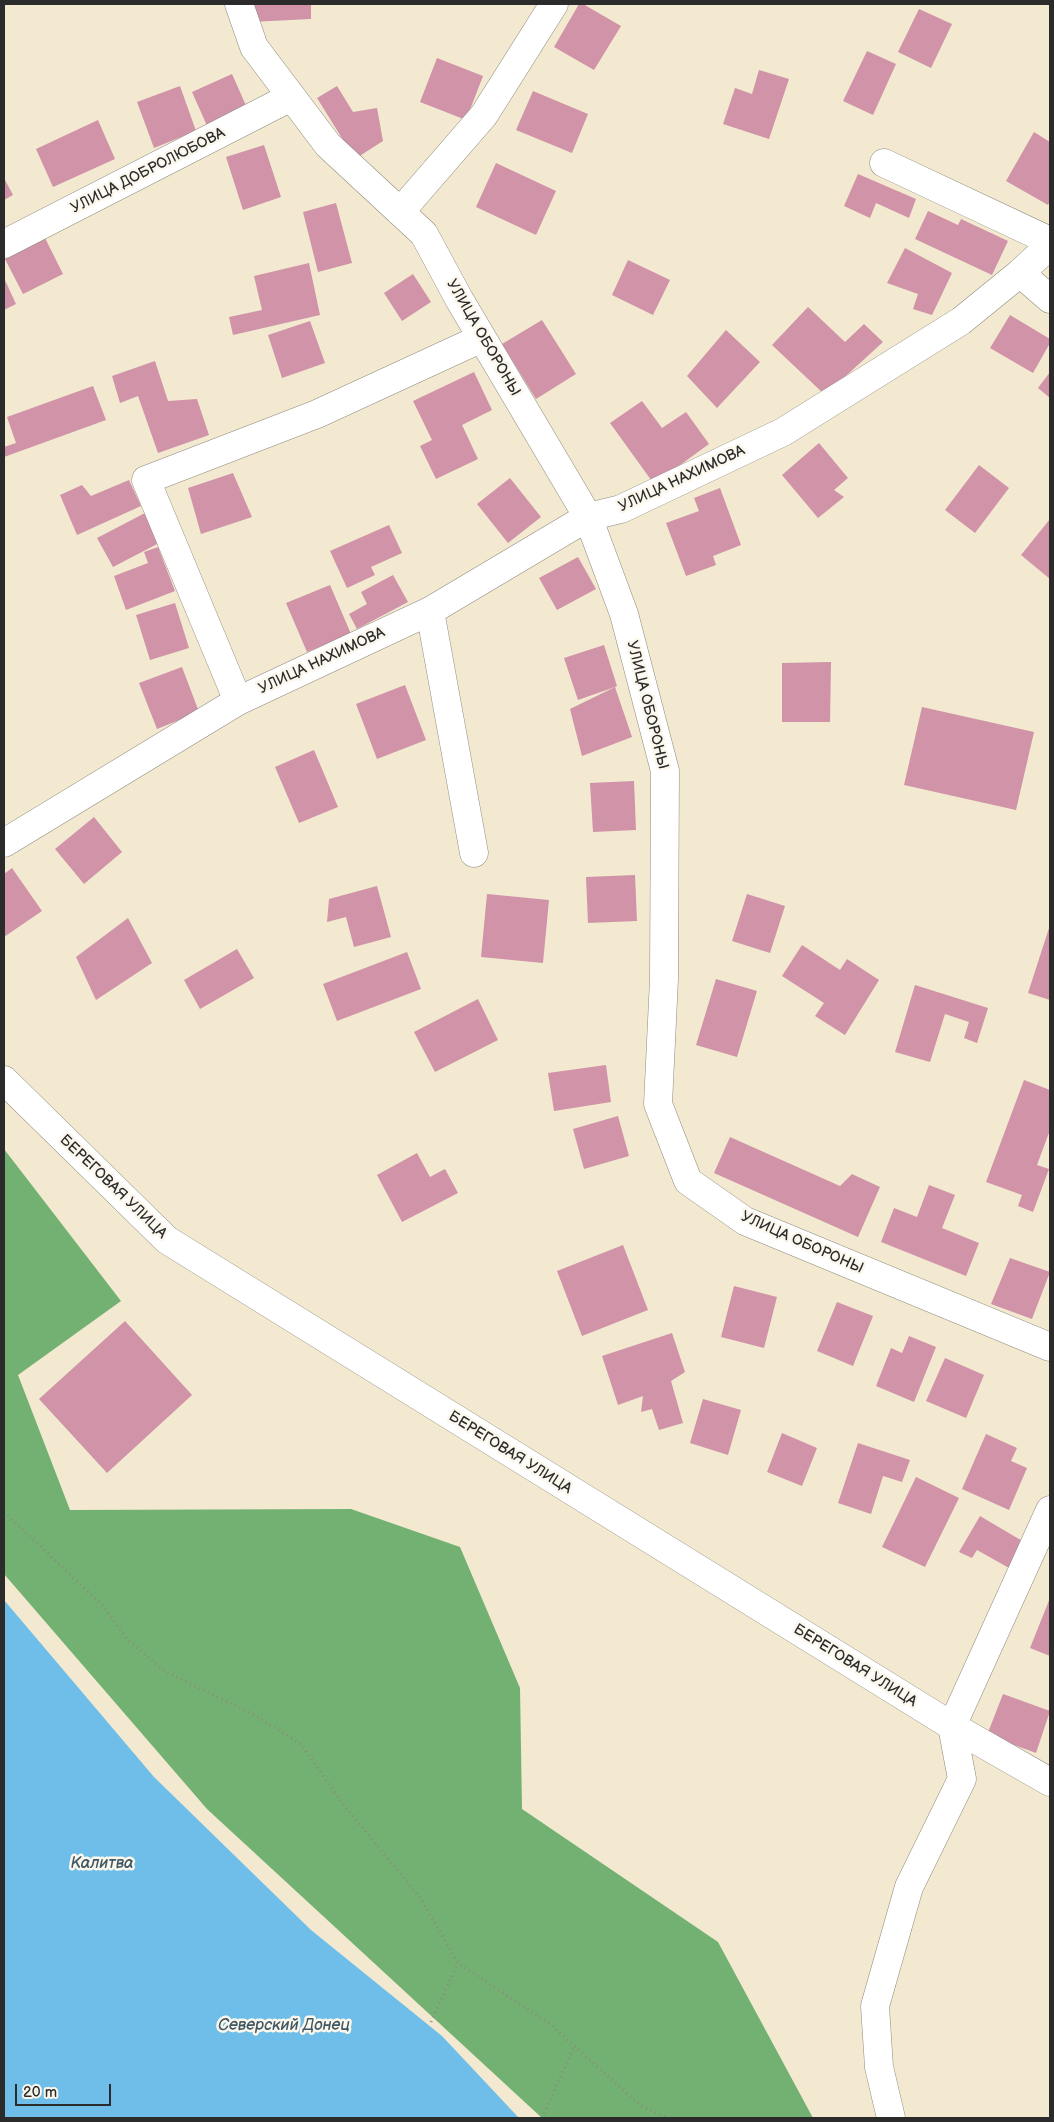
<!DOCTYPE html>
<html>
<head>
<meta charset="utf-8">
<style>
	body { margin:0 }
	#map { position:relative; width:1054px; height:2122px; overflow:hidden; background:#f2e9d0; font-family:"Balsamiq Sans",sans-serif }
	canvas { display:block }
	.frame { position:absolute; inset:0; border:5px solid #2b2b2b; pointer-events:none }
	.scale { position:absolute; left:15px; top:2084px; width:96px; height:22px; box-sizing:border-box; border:2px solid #2b2b2b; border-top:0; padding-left:6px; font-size:15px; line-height:18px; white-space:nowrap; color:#2b2b2b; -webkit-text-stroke:4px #fbf7ec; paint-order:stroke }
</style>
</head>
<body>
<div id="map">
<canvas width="1054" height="2122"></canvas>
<div class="frame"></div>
<div class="scale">20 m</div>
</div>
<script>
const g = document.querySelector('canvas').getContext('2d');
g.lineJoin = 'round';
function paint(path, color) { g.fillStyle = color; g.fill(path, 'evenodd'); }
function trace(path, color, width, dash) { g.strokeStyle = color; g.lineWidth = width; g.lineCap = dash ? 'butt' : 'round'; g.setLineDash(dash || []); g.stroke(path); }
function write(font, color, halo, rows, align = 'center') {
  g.font = font + ' "Balsamiq Sans",sans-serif'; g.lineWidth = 5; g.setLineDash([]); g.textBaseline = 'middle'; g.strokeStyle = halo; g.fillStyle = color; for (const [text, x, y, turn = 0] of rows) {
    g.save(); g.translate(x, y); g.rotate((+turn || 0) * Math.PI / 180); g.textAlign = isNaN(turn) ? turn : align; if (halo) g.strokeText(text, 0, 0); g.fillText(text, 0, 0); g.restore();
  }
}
const forest = new Path2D(`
	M 4,1149 L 121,1301 L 18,1375 L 70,1510 L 351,1509 L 460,1547 L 520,1688 L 522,1809 L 718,1942 L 813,2118 L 542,2118 L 207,1809 L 4,1574 Z`);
const water = new Path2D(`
	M 4,1600 L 154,1777 L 311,1930 L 442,2036 L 519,2118 L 4,2118 Z`);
const building = new Path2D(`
	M 248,4 L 311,4 L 311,19 L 250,22 Z
	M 579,4 L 583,4 L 621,26 L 594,70 L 554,47 Z
	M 919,9 L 952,24 L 931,68 L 898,52 Z
	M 867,51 L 896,64 L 873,115 L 843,101 Z
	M 437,58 L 483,76 L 466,120 L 420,102 Z
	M 759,70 L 789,79 L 769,139 L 723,124 L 735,88 L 752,94 Z
	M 232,74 L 248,110 L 208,128 L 192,92 Z
	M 180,86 L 196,131 L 154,148 L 137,102 Z
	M 337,86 L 353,112 L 377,108 L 383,141 L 355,159 L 317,98 Z
	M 533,91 L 588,114 L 572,153 L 516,130 Z
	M 98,120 L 115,159 L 53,187 L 36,149 Z
	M 1034,132 L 1050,142 L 1050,201 L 1048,205 L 1006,181 Z
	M 264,145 L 281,197 L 243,210 L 226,157 Z
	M 496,163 L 556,191 L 536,235 L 476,207 Z
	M 858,174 L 916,199 L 909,218 L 876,203 L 870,218 L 844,206 Z
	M 4,178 L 13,195 L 4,200 Z
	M 336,203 L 352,263 L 318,272 L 303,212 Z
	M 928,211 L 958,225 L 961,219 L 1008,241 L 992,275 L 915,239 Z
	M 45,238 L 63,274 L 23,294 L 5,259 Z
	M 905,248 L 952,273 L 932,315 L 913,309 L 918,294 L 887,283 Z
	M 628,260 L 670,280 L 653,315 L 612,295 Z
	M 309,263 L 320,315 L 233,335 L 229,317 L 262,310 L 254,276 Z
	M 413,274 L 431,302 L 402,321 L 384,293 Z
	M 4,278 L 16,304 L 4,310 Z
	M 808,307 L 845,342 L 864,324 L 883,342 L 825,395 L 772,345 Z
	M 1010,315 L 1050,339 L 1050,343 L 1033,373 L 990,348 Z
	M 542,320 L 576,374 L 536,399 L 502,344 Z
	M 310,321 L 325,363 L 282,378 L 268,335 Z
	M 726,330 L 760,362 L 717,408 L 687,376 Z
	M 155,361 L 168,401 L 197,399 L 209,435 L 158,453 L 138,396 L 120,403 L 112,376 Z
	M 474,372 L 492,410 L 462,425 L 478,459 L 436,479 L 420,446 L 432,440 L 413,401 Z
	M 1050,372 L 1050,398 L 1038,388 Z
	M 93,386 L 106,420 L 4,457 L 4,447 L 16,443 L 7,417 Z
	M 642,401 L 662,428 L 686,412 L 709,444 L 654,484 L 610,423 Z
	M 819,443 L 848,478 L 834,490 L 844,497 L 818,518 L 782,475 Z
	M 979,465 L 1009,488 L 975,533 L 945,510 Z
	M 233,473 L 252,517 L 201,534 L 188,488 Z
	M 510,478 L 541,517 L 508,543 L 477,504 Z
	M 129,480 L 141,506 L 77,535 L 60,495 L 82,485 L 91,496 Z
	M 720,488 L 741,545 L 713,556 L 716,565 L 686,576 L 666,523 L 699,511 L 694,498 Z
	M 145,513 L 161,542 L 113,567 L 97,538 Z
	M 1050,519 L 1050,579 L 1021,555 Z
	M 389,525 L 402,553 L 371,567 L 375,575 L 347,588 L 330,551 Z
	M 158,547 L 175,591 L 126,610 L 114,576 L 148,563 L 144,552 Z
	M 578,557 L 596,589 L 557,610 L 539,578 Z
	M 393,575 L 408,602 L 357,629 L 349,614 L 367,604 L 361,592 Z
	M 330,585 L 351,634 L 307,652 L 286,603 Z
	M 175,603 L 189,648 L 150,660 L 136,615 Z
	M 604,645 L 617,686 L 615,687 L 632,737 L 582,756 L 570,709 L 615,687 L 578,700 L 564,658 Z
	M 831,662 L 830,722 L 782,722 L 782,663 Z
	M 182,667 L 199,712 L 157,729 L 139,683 Z
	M 405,685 L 426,740 L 377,759 L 356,704 Z
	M 922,707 L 1034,732 L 1016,810 L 904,785 Z
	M 314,750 L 338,807 L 299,823 L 275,767 Z
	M 634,781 L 636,830 L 593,832 L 590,783 Z
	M 94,817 L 122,852 L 84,884 L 55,849 Z
	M 12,868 L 42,911 L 4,937 L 4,874 Z
	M 635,875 L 637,921 L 588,923 L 586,877 Z
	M 377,886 L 391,937 L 354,947 L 346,917 L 327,922 L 329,899 Z
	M 487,894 L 549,900 L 543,963 L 481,957 Z
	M 747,894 L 785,906 L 770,953 L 732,941 Z
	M 128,918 L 152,963 L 96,1000 L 76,957 Z
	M 1050,925 L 1050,1000 L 1028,993 Z
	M 802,945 L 840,970 L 847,959 L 879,980 L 845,1035 L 815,1016 L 824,1003 L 782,976 Z
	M 237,949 L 254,978 L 200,1009 L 184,980 Z
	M 407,952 L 421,989 L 337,1021 L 323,984 Z
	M 716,979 L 757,991 L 737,1057 L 696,1045 Z
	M 915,985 L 988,1008 L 977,1043 L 964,1038 L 969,1022 L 945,1014 L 930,1062 L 895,1052 Z
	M 478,999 L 498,1040 L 435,1072 L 414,1032 Z
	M 606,1065 L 611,1102 L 554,1111 L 548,1073 Z
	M 1024,1080 L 1050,1090 L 1050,1130 L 1037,1165 L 1049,1169 L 1033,1212 L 1018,1206 L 1022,1195 L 986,1182 Z
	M 618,1116 L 629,1156 L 584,1169 L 573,1129 Z
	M 730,1137 L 840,1186 L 852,1174 L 880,1187 L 858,1237 L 714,1173 Z
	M 417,1153 L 430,1177 L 445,1169 L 458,1193 L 402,1222 L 377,1175 Z
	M 929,1185 L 955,1195 L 942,1228 L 979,1243 L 966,1276 L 881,1242 L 894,1208 L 917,1217 Z
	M 623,1245 L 648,1310 L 582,1336 L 557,1271 Z
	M 1010,1258 L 1050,1272 L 1032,1319 L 991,1304 Z
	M 734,1286 L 777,1297 L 764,1348 L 721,1337 Z
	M 837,1302 L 873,1316 L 853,1366 L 817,1351 Z
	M 125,1321 L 192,1395 L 107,1473 L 39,1399 Z
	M 672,1333 L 685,1372 L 671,1381 L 683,1423 L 659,1430 L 652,1409 L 641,1412 L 643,1396 L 618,1405 L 602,1356 Z
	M 909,1336 L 936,1347 L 914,1402 L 876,1386 L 891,1348 L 902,1353 Z
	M 945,1358 L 984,1375 L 966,1418 L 926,1401 Z
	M 703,1399 L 741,1410 L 728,1455 L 690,1443 Z
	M 782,1433 L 817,1448 L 802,1486 L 767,1472 Z
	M 986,1434 L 1017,1448 L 1011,1461 L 1027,1468 L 1009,1510 L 962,1489 Z
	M 858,1443 L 910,1460 L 902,1482 L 883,1476 L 871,1514 L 838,1503 Z
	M 916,1477 L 959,1498 L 925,1567 L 882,1547 Z
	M 980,1516 L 1024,1542 L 1009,1568 L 977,1550 L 972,1558 L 959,1552 Z
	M 1050,1598 L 1050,1656 L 1030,1648 Z
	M 1003,1694 L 1050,1711 L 1036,1753 L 987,1735 Z`);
const path = new Path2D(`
	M 4,1512 L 102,1605 L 127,1639 L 163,1670 L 256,1716 L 301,1744 L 339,1799 L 421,1899 L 458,1963 L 551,2025 L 641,2106 L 668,2118
	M 431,2022 L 458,1963
	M 542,2118 L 574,2046`);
const minor = new Path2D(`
	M 239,4 L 254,47 L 328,145 L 424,234 L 459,299 L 588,517 L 624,614 L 665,771 L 664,979 L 658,1104 L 688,1181 L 745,1221 L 1050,1347
	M 884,163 L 1050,241
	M 400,212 L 484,115 L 554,4
	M 4,244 L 291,97
	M 1020,273 L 1050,299
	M 430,611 L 474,853
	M 238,701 L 146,480 L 317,414 L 482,338
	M 4,843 L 238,701 L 430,611 L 588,517 L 621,509 L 783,432 L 961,321 L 1020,273 L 1050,245
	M 4,1080 L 167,1240 L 952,1726 L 1050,1782
	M 891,2118 L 879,2067 L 875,2006 L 909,1887 L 962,1779 L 952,1726 L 1050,1510`);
const streetNames = [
	["УЛИЦА ДОБРОЛЮБОВА",148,171,-27],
	["УЛИЦА ОБОРОНЫ",483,338,60],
	["УЛИЦА НАХИМОВА",682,479,-25],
	["УЛИЦА НАХИМОВА",322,661,-25],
	["УЛИЦА ОБОРОНЫ",647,705,76],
	["БЕРЕГОВАЯ УЛИЦА",113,1187,44],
	["УЛИЦА ОБОРОНЫ",802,1243,24],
	["БЕРЕГОВАЯ УЛИЦА",510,1453,32],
	["БЕРЕГОВАЯ УЛИЦА",855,1666,32]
];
const waterNames = [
	["Калитва",102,1864],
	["Северский Донец",284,2026]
];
paint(forest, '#72b172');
paint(water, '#6ebee9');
paint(building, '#d093a8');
trace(minor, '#8e8a7e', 29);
trace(path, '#8e8a7e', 3, [1, 4]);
trace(minor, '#fff', 28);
write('15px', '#2b2b2b', '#fbf7ec', streetNames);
write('italic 16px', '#3f5764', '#fbf7ec', waterNames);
</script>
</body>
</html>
